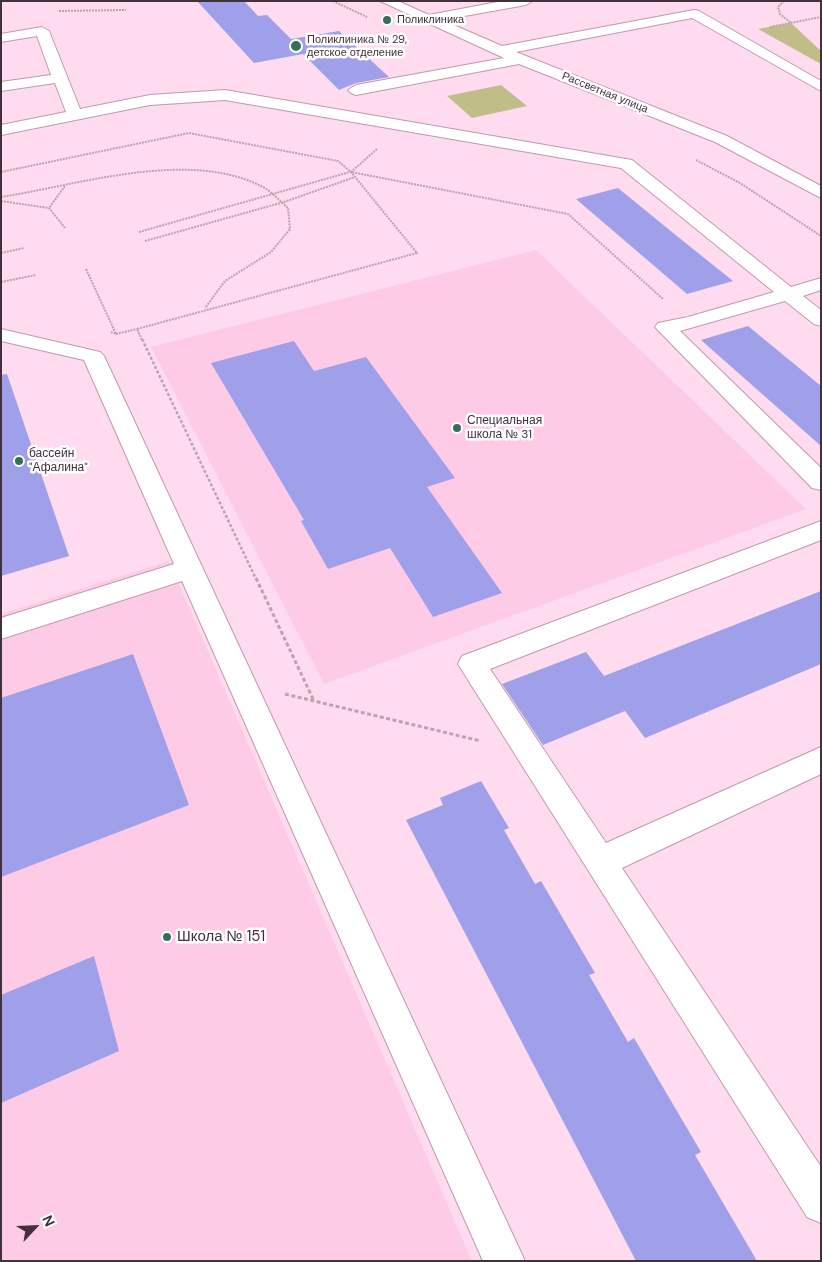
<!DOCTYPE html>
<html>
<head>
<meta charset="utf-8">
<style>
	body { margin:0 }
	#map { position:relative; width:822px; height:1262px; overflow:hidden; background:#fedbee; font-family:"DM Sans",sans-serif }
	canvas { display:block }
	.frame { position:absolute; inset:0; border:2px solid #42313b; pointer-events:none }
	.north { position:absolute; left:10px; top:1202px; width:50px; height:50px; -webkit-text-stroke:4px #fff; paint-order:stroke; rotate:65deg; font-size:14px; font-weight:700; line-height:20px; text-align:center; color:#42313b }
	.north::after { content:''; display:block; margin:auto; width:18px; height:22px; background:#42313b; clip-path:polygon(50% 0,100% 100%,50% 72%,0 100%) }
</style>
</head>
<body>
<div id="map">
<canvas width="822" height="1262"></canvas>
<div class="frame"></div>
<div class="north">N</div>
</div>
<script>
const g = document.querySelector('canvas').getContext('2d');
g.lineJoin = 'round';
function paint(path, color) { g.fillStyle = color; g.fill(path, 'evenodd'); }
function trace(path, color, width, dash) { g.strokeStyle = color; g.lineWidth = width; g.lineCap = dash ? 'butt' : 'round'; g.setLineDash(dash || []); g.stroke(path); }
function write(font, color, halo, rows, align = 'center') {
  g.font = font + ' "DM Sans",sans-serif'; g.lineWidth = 5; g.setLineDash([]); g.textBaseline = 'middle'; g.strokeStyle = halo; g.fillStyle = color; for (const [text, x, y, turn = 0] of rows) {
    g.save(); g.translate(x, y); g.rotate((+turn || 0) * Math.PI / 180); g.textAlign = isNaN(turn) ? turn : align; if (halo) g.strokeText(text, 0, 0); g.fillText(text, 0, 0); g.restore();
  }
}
const built = new Path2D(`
	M 536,250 L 806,509 L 324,684 L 151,347 Z
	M 169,561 L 472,1261 L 1,1261 L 1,614 Z`);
const green = new Path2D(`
	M 791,23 L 821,51 L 821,64 L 758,29 Z
	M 501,85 L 527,106 L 472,118 L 447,96 Z`);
const building = new Path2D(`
	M 197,1 L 244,1 L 258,16 L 267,15 L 291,39 L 339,31 L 389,77 L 356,83 L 339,90 L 303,54 L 254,63 Z
	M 618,188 L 683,241 L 733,281 L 687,294 L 576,199 Z
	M 748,326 L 821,386 L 821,446 L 701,340 Z
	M 294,341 L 314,371 L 366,357 L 455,478 L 427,487 L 502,593 L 433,617 L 390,548 L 328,569 L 301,521 L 304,520 L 211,363 Z
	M 7,374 L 69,556 L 1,576 L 1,375 Z
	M 821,591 L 821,664 L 645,738 L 625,711 L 543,745 L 502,684 L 586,652 L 604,676 Z
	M 133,654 L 189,805 L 1,877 L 1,698 Z
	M 481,781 L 509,828 L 504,830 L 535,884 L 541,881 L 595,973 L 589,975 L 628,1042 L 634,1038 L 701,1152 L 695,1155 L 757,1261 L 636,1261 L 406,820 L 443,805 L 440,798 Z
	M 94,956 L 119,1051 L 1,1103 L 1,995 Z`);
const pathFar2 = new Path2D(`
	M 333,1 L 367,17
	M 784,1 L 778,7 L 780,14 L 791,23
	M 59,11 L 126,10
	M 770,27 L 821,17
	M 377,149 L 351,172 L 568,214 L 663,299
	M 696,160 L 740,183 L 821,236
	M 1,172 L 189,133 L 338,161 L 351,172 L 417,253 L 137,329 L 142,340
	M 65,186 L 49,208 L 65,228
	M 1,197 C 78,185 188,149 261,186 C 271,191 280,201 288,208 L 290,229 L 271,252 L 225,281 L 205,308
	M 1,201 L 49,208
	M 139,232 L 350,172
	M 145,241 L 284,202 L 355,177
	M 1,253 L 24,248
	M 86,269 L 116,334 L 110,332
	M 1,282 L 36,275
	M 116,334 L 137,329`);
const pathFar1 = new Path2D(`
	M 142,339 L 256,579`);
const path = new Path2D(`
	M 256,578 L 314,701
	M 285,694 L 481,741`);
const minor = new Path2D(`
	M 380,1 L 398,1 L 429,15 L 503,1 L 532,1 L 526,5 L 442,20 L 502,46 L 694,10 L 699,11 L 821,81 L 821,91 L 692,18 L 516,52 L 727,136 L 821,186 L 821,198 L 715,142 L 519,64 L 356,95 L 351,93 L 348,90 L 356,85 L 504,58 Z
	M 42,27 L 49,31 L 80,109 L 150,95 L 225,90 L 632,160 L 791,287 L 821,278 L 821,290 L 803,296 L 821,310 L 821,326 L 814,324 L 785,301 L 680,331 L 821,468 L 821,490 L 812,488 L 655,327 L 658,323 L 688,317 L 774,292 L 621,168 L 225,100 L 150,105 L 1,135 L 1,125 L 66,112 L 55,83 L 1,91 L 1,82 L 51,75 L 37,36 L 1,42 L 1,34 Z
	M 1,329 L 100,352 L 104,356 L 525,1261 L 483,1261 L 182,581 L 1,639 L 1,618 L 174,564 L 84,360 L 1,341 Z
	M 821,521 L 821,540 L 490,669 L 606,843 L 821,747 L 821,774 L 622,868 L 821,1167 L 821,1223 L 807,1217 L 458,664 L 462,656 Z`);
const markers = [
	[387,20,5,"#366f57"],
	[296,46,6,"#366f57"],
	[457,428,5,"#366f57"],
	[19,461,5,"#366f57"],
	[167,937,5,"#366f57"]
];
const farPoinames = [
	["Поликлиника",397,20],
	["Поликлиника № 29,",307,40],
	["детское отделение",307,53]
];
const farStreetnames = [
	["Рассветная улица",605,93,22]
];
const poiNames = [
	["Специальная",467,421],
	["школа № 31",467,435],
	["бассейн",29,454],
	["\"Афалина\"",29,468]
];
const nearPoinames = [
	["Школа № 151",177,937]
];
paint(built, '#fecbe7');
paint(green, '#c1bd89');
paint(building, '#a09fe9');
trace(minor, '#c299b0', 2);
trace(pathFar2, '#bfa2b2', 2, [2, 1]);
trace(pathFar1, '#bfa2b2', 2.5, [3, 2]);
trace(path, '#bfa2b2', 3, [4, 2.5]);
paint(minor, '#fff');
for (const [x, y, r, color] of markers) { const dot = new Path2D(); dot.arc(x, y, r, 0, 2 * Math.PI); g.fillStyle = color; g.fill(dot); trace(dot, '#fff', 2); }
write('11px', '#42313b', '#fff', farPoinames, 'left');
write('11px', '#42313b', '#fff', farStreetnames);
write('12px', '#42313b', '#fff', poiNames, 'left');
write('15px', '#42313b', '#fff', nearPoinames, 'left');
</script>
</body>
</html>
